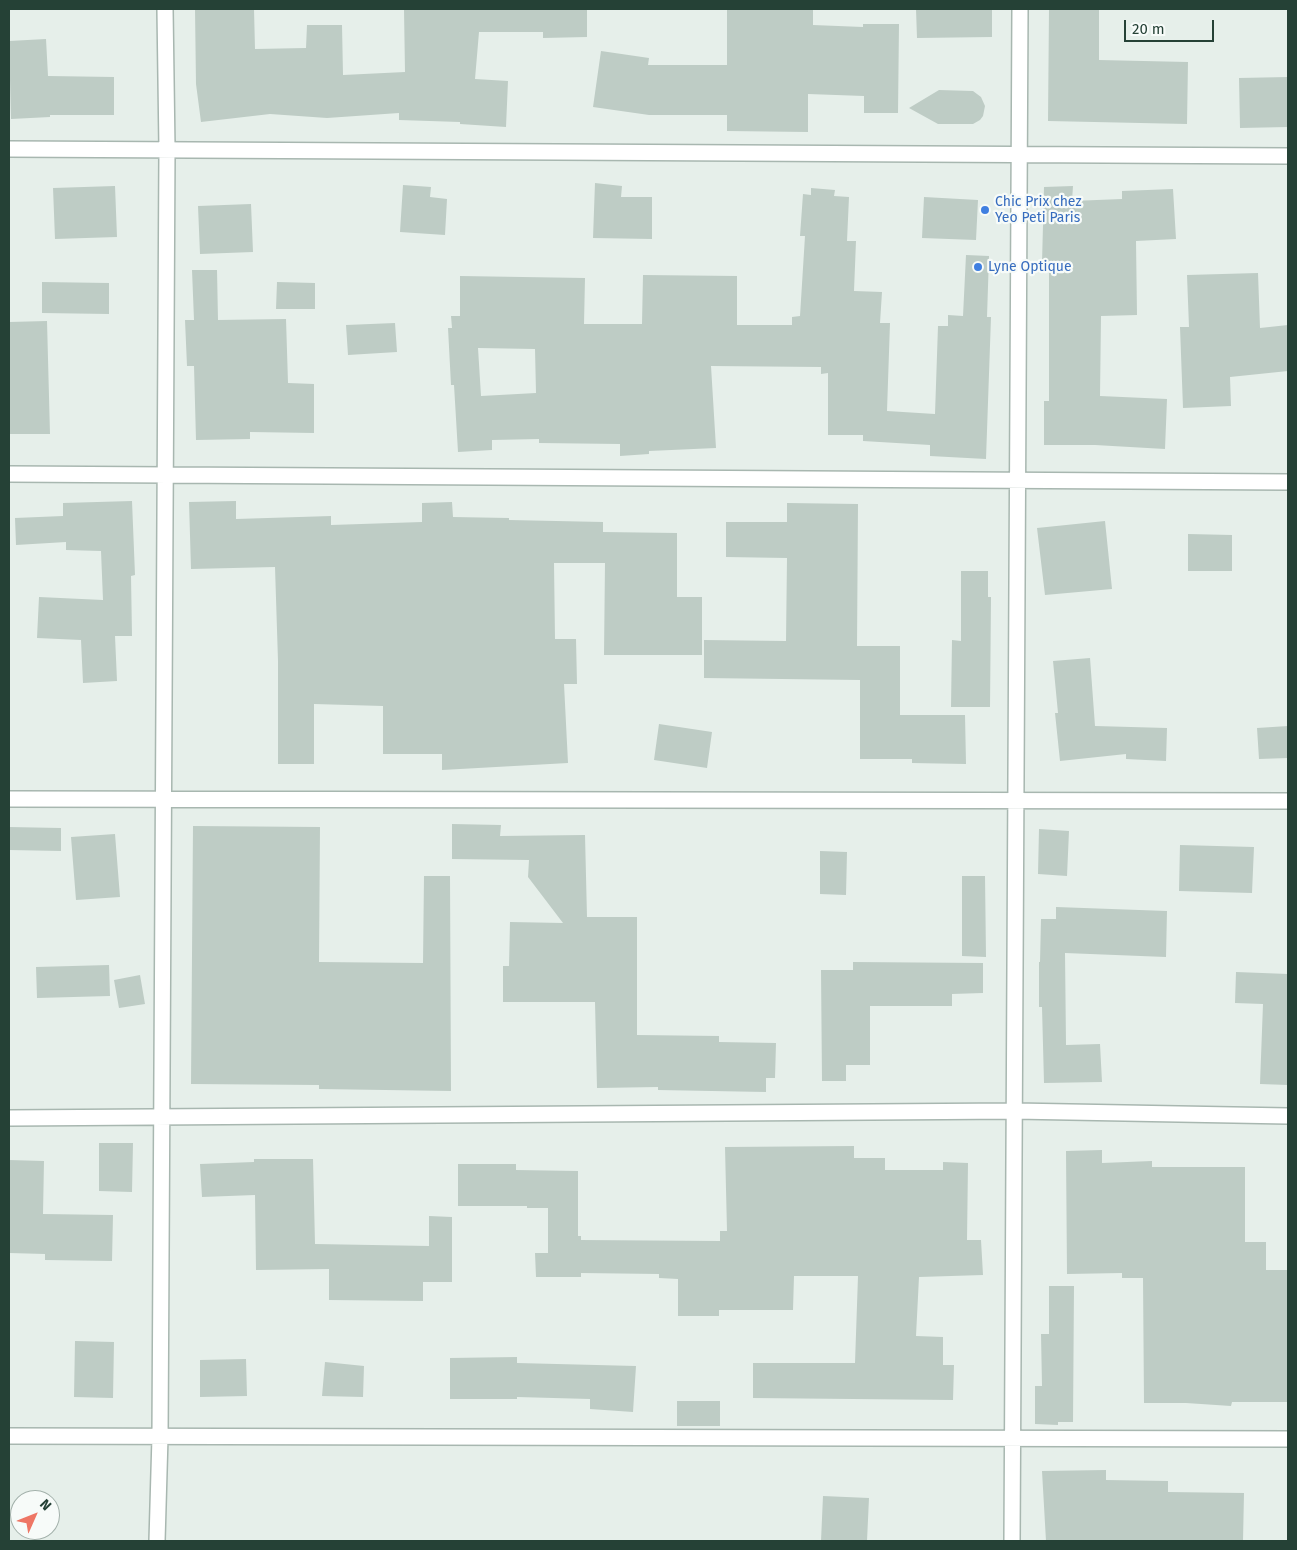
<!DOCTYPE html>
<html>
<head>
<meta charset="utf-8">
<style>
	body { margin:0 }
	#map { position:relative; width:1297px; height:1550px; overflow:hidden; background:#e6efea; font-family:"Fira Sans",sans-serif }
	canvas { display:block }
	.frame { position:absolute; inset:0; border:10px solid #254136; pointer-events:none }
	.north { position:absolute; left:10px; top:1490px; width:50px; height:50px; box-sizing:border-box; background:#f7fbf9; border:1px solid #a3b1ab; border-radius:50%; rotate:46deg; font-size:14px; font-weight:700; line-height:20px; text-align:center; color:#254136 }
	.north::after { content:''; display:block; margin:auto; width:18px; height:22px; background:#ee7665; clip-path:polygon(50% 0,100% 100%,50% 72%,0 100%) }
	.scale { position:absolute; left:1124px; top:20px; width:90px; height:22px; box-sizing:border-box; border:2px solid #254136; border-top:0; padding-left:6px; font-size:15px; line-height:18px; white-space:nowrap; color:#254136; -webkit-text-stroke:4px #f7fbf9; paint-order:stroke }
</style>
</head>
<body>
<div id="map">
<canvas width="1297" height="1550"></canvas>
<div class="frame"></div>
<div class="north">N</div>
<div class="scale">20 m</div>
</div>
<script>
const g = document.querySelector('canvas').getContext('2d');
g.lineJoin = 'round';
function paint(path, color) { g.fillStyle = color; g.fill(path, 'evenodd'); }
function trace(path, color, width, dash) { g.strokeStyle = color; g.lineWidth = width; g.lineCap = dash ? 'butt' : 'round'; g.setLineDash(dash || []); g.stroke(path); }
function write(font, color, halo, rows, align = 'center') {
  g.font = font + ' "Fira Sans",sans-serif'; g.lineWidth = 4.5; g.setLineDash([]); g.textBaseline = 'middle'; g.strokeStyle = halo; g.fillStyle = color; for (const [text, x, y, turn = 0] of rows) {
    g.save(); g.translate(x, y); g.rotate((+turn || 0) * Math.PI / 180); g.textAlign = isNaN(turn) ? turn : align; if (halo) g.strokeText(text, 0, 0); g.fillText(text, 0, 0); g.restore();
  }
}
const building = new Path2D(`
	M 195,9 L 254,9 L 255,49 L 306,48 L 307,25 L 342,25 L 343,75 L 405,72 L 404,9 L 587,9 L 587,37 L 543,38 L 543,32 L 479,32 L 475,79 L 508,81 L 506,127 L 460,124 L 460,122 L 399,120 L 399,113 L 327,118 L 270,114 L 201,122 L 196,84 Z
	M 727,9 L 813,9 L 813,25 L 863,27 L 863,24 L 899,24 L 898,113 L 864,113 L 864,96 L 808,94 L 808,132 L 727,131 L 727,115 L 649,115 L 593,107 L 601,51 L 649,58 L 648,65 L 727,65 Z
	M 916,9 L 992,9 L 992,37 L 917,38 Z
	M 1049,9 L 1099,9 L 1099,60 L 1188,62 L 1187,124 L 1048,121 Z
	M 46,39 L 48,76 L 114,77 L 114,115 L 50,115 L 50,117 L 11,119 L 9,41 Z
	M 1288,77 L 1288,127 L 1240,128 L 1239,78 Z
	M 939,90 L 973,91 L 981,97 L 985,106 L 983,116 L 980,120 L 973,124 L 938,124 L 909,108 Z
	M 595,183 L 622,186 L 621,197 L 652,197 L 652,239 L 593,238 Z
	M 403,185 L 431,187 L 430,197 L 447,199 L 445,235 L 400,232 Z
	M 115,186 L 117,237 L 55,239 L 53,188 Z
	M 1073,186 L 1072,201 L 1122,199 L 1122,191 L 1173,189 L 1176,239 L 1136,241 L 1137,315 L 1101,316 L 1100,396 L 1167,399 L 1165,449 L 1095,445 L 1044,445 L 1044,401 L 1049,401 L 1049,265 L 1042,263 L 1044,187 Z
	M 811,188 L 835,190 L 834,196 L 849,197 L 847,241 L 856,241 L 854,291 L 882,292 L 880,323 L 890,323 L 887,411 L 935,414 L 938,326 L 948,326 L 948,315 L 963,316 L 966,255 L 989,256 L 987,317 L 991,317 L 986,459 L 930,456 L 930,445 L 863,441 L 863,435 L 828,435 L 828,373 L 821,374 L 821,367 L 711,366 L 716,448 L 649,451 L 649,454 L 620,456 L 620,444 L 539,443 L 539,439 L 492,440 L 492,450 L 458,452 L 454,385 L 451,385 L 448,328 L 452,328 L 451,316 L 460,316 L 460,276 L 585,278 L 584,324 L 642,324 L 643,275 L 737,276 L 737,325 L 792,325 L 792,317 L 800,316 L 805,236 L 800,236 L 803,194 L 811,195 ZM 478,348 L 535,349 L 536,393 L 481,396 Z
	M 924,197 L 978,200 L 976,240 L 922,238 Z
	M 251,204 L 253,252 L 200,254 L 198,206 Z
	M 192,270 L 217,270 L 218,320 L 286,319 L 288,383 L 314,384 L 314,433 L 250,432 L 250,439 L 196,440 L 194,366 L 187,366 L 185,320 L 194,320 Z
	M 1258,273 L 1260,328 L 1288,325 L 1288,371 L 1230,377 L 1231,406 L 1183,408 L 1180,327 L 1189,327 L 1187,275 Z
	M 42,282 L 109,283 L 109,314 L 42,313 Z
	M 277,282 L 315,283 L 315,309 L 276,309 Z
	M 47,321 L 50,434 L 9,434 L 9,322 Z
	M 395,323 L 397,352 L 348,355 L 346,325 Z
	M 132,501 L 135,575 L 131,576 L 132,636 L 115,636 L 117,681 L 83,683 L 81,640 L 37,638 L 39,597 L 103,600 L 101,551 L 66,550 L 66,542 L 16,545 L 15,518 L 63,516 L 63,503 Z
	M 236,501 L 236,519 L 331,516 L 331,525 L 422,522 L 422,503 L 452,502 L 453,517 L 509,518 L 509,520 L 603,522 L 603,532 L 677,533 L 677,597 L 702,597 L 702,655 L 604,655 L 605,563 L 554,563 L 555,639 L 576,639 L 577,684 L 564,684 L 568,763 L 442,770 L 442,754 L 383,754 L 383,706 L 314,704 L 314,764 L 278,764 L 278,661 L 275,567 L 191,569 L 189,502 Z
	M 787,503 L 858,504 L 857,646 L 900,646 L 900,715 L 965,715 L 966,764 L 912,763 L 912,759 L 860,759 L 860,680 L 704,678 L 704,640 L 786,641 L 787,558 L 726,557 L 726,522 L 787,522 Z
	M 1105,521 L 1112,589 L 1045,595 L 1037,528 Z
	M 1188,534 L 1232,535 L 1232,571 L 1188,571 Z
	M 961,571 L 988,571 L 988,597 L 991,597 L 990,707 L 951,707 L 952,640 L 961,641 Z
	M 1090,658 L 1095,726 L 1167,728 L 1166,761 L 1126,759 L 1126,754 L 1060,761 L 1055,713 L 1058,713 L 1053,661 Z
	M 659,724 L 712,732 L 707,768 L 654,760 Z
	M 1288,726 L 1288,758 L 1259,759 L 1257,728 Z
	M 452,824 L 501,825 L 500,836 L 585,835 L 587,917 L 637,917 L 637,1035 L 719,1036 L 719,1042 L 776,1043 L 775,1078 L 766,1078 L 766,1092 L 658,1090 L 658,1087 L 597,1088 L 595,1002 L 503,1002 L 503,966 L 509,966 L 510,922 L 563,923 L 528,877 L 529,860 L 452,859 Z
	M 193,826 L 320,827 L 319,962 L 423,963 L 424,876 L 450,876 L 451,1091 L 319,1089 L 319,1085 L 191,1084 Z
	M 9,827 L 61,828 L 61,851 L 9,850 Z
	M 1039,829 L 1069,831 L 1067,876 L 1038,874 Z
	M 115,834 L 120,897 L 76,900 L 71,837 Z
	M 1180,845 L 1254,847 L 1252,893 L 1179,891 Z
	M 820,851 L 847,852 L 846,895 L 820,894 Z
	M 962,876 L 985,876 L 986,957 L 962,956 Z
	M 1056,907 L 1167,911 L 1166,957 L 1065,953 L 1066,1045 L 1100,1044 L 1102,1082 L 1044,1083 L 1042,1007 L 1039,1007 L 1039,962 L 1040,962 L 1041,919 L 1056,919 Z
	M 853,962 L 983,963 L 983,993 L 952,994 L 952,1006 L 870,1006 L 870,1065 L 846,1065 L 846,1081 L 822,1081 L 821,970 L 853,970 Z
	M 109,965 L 110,996 L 37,998 L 36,967 Z
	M 1236,972 L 1288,974 L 1288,1085 L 1260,1084 L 1263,1004 L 1235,1003 Z
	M 140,975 L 145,1004 L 119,1008 L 114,980 Z
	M 99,1143 L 133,1143 L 132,1192 L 99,1191 Z
	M 854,1146 L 854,1158 L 885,1158 L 885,1170 L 943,1170 L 943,1162 L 968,1163 L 967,1240 L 981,1240 L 983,1275 L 919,1277 L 916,1336 L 943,1337 L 943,1365 L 954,1365 L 953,1400 L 753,1398 L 753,1363 L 855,1363 L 858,1276 L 794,1276 L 793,1310 L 719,1310 L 719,1316 L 678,1316 L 678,1279 L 659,1278 L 659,1274 L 581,1273 L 581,1277 L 536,1277 L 535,1253 L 548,1253 L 548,1208 L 527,1208 L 527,1206 L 458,1206 L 458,1164 L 516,1164 L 516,1170 L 578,1171 L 578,1236 L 581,1236 L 581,1240 L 720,1241 L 720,1231 L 727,1231 L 725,1147 Z
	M 1102,1150 L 1102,1163 L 1152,1161 L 1152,1167 L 1245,1167 L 1245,1242 L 1266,1242 L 1266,1270 L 1288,1270 L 1288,1402 L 1232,1402 L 1231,1406 L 1186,1403 L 1144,1403 L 1143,1278 L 1122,1278 L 1122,1273 L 1067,1274 L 1066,1151 Z
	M 254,1159 L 313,1159 L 315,1244 L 429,1246 L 429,1216 L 452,1217 L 452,1282 L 423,1282 L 423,1301 L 329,1300 L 329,1269 L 256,1270 L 255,1195 L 202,1197 L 200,1164 L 254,1162 Z
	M 9,1160 L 44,1161 L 43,1214 L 113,1215 L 112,1261 L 45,1260 L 45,1254 L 9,1253 Z
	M 1049,1286 L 1074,1286 L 1073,1422 L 1058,1422 L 1058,1425 L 1035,1424 L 1035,1386 L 1042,1386 L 1041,1334 L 1049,1334 Z
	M 75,1341 L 114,1342 L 113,1398 L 74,1397 Z
	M 517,1357 L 517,1363 L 636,1366 L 633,1412 L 590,1409 L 590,1399 L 517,1397 L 517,1399 L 450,1399 L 450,1358 Z
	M 246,1359 L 247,1396 L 200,1397 L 200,1360 Z
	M 325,1362 L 364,1366 L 363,1397 L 322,1396 Z
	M 677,1401 L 720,1401 L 720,1426 L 677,1426 Z
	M 1106,1470 L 1106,1480 L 1168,1481 L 1168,1492 L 1244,1493 L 1243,1541 L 1046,1541 L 1042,1471 Z
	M 823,1496 L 869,1498 L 867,1541 L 821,1541 Z`);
const minor = new Path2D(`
	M 9,149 L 1288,156
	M 9,474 L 1288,482
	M 9,799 L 1288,801
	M 9,1118 L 1015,1111 L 1288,1116
	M 9,1436 L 1288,1439
	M 157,1541 L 160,1437 L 167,149 L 165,9
	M 1012,1541 L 1020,9`);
const markers = [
	[985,210,5,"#3f7fe0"],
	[978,267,5,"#3f7fe0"]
];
const shopNames = [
	["Chic Prix chez",995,202],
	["Yeo Peti Paris",995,218],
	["Lyne Optique",988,267]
];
paint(building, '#beccc5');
trace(minor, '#a8b7b0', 18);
trace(minor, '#fff', 15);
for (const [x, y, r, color] of markers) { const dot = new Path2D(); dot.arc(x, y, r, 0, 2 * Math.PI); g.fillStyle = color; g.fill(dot); trace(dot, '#f7fbf9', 2); }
write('14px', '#366cbe', '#f7fbf9', shopNames, 'left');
</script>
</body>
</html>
